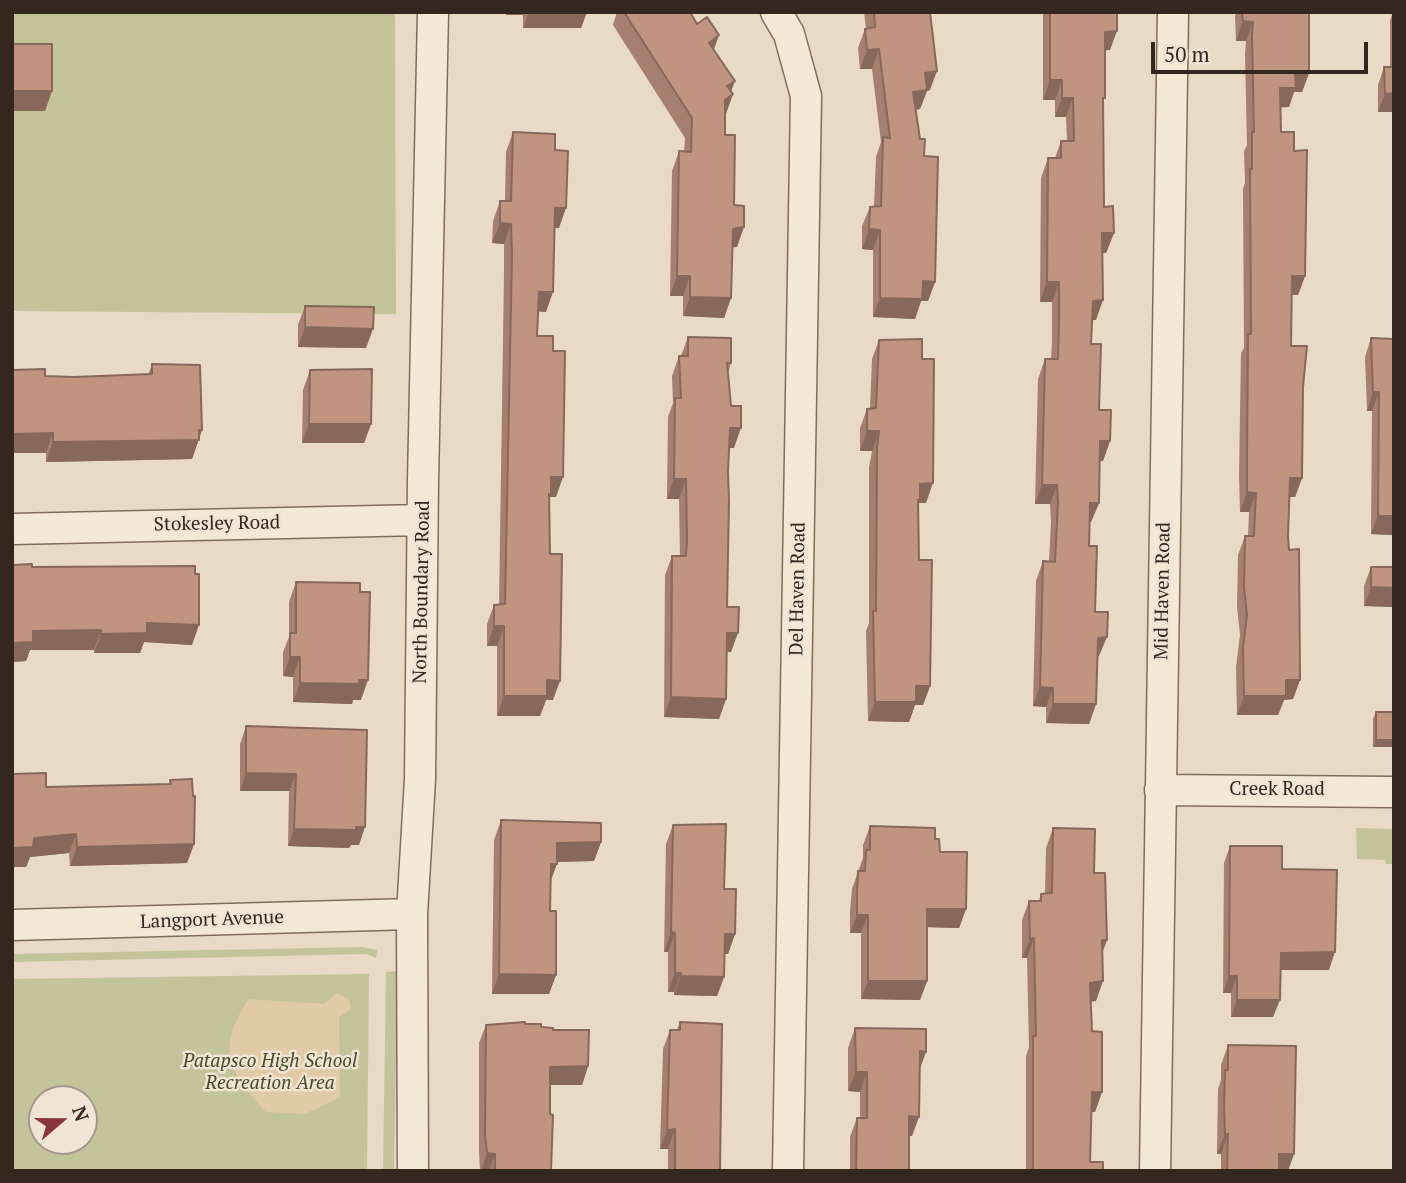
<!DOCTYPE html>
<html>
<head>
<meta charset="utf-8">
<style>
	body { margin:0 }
	#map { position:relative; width:1406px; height:1183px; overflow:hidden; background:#e8dac5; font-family:"PT Serif",serif }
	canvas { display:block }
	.frame { position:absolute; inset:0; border:14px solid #33271f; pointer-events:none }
	.north { position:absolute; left:28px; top:1085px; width:70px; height:70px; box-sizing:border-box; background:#f0e5d4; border:2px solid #a4998c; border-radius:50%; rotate:70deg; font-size:19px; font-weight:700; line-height:28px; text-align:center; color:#33271f }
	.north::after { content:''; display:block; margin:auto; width:24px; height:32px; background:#88353e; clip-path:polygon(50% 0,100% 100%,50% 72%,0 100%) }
	.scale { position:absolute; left:1151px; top:42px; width:217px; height:32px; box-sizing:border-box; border:4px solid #33271f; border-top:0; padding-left:9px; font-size:21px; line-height:24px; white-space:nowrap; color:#33271f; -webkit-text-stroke:5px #f0e5d4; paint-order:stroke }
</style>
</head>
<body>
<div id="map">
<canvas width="1406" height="1183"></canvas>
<div class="frame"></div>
<div class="north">N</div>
<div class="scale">50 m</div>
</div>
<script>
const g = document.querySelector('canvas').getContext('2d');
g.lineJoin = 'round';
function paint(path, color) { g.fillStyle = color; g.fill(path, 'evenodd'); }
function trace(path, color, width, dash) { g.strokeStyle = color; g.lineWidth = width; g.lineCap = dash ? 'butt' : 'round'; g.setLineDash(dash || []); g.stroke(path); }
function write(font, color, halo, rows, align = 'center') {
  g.font = font + ' "PT Serif",serif'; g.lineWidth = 5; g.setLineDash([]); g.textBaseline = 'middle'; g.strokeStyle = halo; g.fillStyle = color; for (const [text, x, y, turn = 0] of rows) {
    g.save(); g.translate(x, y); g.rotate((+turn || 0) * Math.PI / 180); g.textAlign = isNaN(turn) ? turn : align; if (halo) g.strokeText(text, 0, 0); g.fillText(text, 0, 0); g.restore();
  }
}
const green = new Path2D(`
	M 12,12 L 395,12 L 396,314 L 12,311 Z
	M 1356,828 L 1394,829 L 1394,864 L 1386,864 L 1385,860 L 1357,859 Z
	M 363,947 L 377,950 L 376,958 L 367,954 L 12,962 L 12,954 Z
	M 398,971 L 394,1171 L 383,1171 L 386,972 Z
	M 369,974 L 367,1171 L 12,1171 L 12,979 ZM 42,1099 L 84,1099 L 84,1141 L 42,1141 Z`);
const sand = new Path2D(`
	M 337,993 L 349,999 L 351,1009 L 339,1017 L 340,1097 L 305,1114 L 266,1112 C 229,1072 215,1048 249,999 L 324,1004 Z`);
const street = new Path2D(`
	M 776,12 L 789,34 L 806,96 L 788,1171
	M 12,529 L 422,520
	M 1160,790 L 1394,792
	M 12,925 L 412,914
	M 413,1171 L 412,914 L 420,779 L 423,481 L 433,12
	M 1155,1171 L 1173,12`);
const wall = new Path2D(`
	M 506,12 L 587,12 L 581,28 L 523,28 L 523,15 L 506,15 Z
	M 617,12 L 690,12 L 714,50 L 733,94 L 725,115 L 725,135 L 734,205 L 737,247 L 732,247 L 731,298 L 724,318 L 683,316 L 683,296 L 670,296 L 672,171 L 679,151 L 684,152 L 685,138 L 613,25 Z
	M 864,12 L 930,12 L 930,90 L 927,91 L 920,109 L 915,110 L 924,156 L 935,282 L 928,301 L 921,301 L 915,319 L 873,317 L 873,250 L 862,249 L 862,226 L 870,207 L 874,206 L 876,157 L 881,142 L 872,69 L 860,69 L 858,48 L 865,29 L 866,28 Z
	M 1043,12 L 1117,12 L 1110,50 L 1105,50 L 1103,103 L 1104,207 L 1114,233 L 1106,253 L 1102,253 L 1096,320 L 1092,320 L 1091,344 L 1099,410 L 1110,441 L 1103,461 L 1100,461 L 1099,503 L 1091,522 L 1089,522 L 1089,546 L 1099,656 L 1097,657 L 1096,704 L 1089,724 L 1046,723 L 1046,707 L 1033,706 L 1036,581 L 1043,561 L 1049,562 L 1051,522 L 1050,504 L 1035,504 L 1038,379 L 1045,359 L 1051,359 L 1052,341 L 1052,302 L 1040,302 L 1041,178 L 1048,158 L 1055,158 L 1061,141 L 1067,141 L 1066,117 L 1055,117 L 1055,100 L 1043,100 Z
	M 1236,12 L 1309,12 L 1309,73 L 1302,92 L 1294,92 L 1289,107 L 1281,107 L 1281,132 L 1294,151 L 1305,276 L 1298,295 L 1292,295 L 1291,346 L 1303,387 L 1302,478 L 1295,497 L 1289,497 L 1288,536 L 1300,680 L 1293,699 L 1284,700 L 1278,715 L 1237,715 L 1236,667 L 1240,635 L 1237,607 L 1238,555 L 1245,536 L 1248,536 L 1249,512 L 1240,512 L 1239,475 L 1241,353 L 1244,348 L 1243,189 L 1245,183 L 1244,151 L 1247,145 L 1245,55 L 1246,41 L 1236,41 L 1235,17 Z
	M 1393,12 L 1394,12 L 1394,112 L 1378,112 L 1378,85 L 1384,67 L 1390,67 L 1390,20 Z
	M 513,132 L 555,150 L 559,228 L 554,228 L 546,312 L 538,311 L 537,336 L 556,497 L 550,497 L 549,500 L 553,700 L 546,700 L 540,716 L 497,716 L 497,646 L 487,646 L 487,624 L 494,605 L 499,604 L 504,273 L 504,244 L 492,243 L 493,221 L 500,201 L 505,201 L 506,152 Z
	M 305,306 L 366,348 L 298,347 L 298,325 Z
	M 688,337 L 731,363 L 728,373 L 734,448 L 729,448 L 728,472 L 727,607 L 731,652 L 727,652 L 726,699 L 719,719 L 664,717 L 665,575 L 672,556 L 680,556 L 679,499 L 667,499 L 668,417 L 673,403 L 672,376 L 679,356 L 681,356 Z
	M 1371,338 L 1394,339 L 1394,535 L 1371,534 L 1372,411 L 1367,411 L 1365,357 Z
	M 879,340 L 926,503 L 919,503 L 918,505 L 919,560 L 930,686 L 923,705 L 915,705 L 909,722 L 868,721 L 866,631 L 869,623 L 869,467 L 872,451 L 860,451 L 860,428 L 867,409 L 870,408 L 872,359 Z
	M 152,364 L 202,430 L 192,459 L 46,462 L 46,453 L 12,453 L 12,370 L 45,376 L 74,377 L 148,375 Z
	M 310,370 L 371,424 L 364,443 L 302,443 L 303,390 Z
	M 12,565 L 32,567 L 192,645 L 144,642 L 140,653 L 94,653 L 94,650 L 30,650 L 26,661 L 12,662 Z
	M 1371,567 L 1394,567 L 1394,607 L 1364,606 L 1364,586 Z
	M 296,582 L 361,700 L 353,700 L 352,704 L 293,702 L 293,677 L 283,676 L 283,652 L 289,637 L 289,602 Z
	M 1376,712 L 1394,712 L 1373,747 L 1373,719 Z
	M 246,726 L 367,730 L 359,845 L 351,845 L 349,848 L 288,846 L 289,791 L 240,791 L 240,744 Z
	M 12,774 L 46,787 L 169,784 L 170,780 L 194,844 L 187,863 L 70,866 L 69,853 L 30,857 L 26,867 L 12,867 Z
	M 501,820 L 601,842 L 594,861 L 557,862 L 550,881 L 550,911 L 556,975 L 549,994 L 492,994 L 494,840 Z
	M 673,825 L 724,889 L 735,934 L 728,954 L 724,954 L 724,977 L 717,996 L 674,995 L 674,992 L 668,992 L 668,952 L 664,952 L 666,844 Z
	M 870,826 L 935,839 L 966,909 L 959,928 L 927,927 L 927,981 L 920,1000 L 861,999 L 861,933 L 850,933 L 850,911 L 852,889 L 863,858 L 863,845 Z
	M 1053,828 L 1094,873 L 1107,940 L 1102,952 L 1096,1001 L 1090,1001 L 1092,1031 L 1102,1092 L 1095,1112 L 1091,1112 L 1090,1162 L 1103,1171 L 1026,1171 L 1026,1056 L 1029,1047 L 1027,958 L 1022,958 L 1022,920 L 1029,901 L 1039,901 L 1041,894 L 1045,893 L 1046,848 Z
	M 1230,846 L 1282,869 L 1329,970 L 1280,970 L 1273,1017 L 1231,1017 L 1231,993 L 1223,993 L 1224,863 Z
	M 680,1022 L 720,1171 L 668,1171 L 668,1149 L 660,1149 L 663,1049 L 670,1030 L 677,1030 Z
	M 525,1024 L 553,1030 L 588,1066 L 582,1085 L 550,1085 L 551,1171 L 480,1171 L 479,1152 L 479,1043 L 486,1025 Z
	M 855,1028 L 926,1052 L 920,1067 L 912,1136 L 909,1136 L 909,1171 L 850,1171 L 850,1137 L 857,1118 L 860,1118 L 860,1092 L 848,1091 L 848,1048 Z
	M 1228,1045 L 1288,1171 L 1221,1171 L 1221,1154 L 1217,1154 L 1218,1089 L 1221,1080 L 1221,1065 Z`);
const shadedWall = new Path2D(`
	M 507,12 L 524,12 L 523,15 L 506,15 Z
	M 529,12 L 587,12 L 581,28 L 523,28 Z
	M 1243,21 L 1253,22 L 1246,41 L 1236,41 Z
	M 1117,31 L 1110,50 L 1098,51 L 1105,32 Z
	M 719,35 L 712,55 L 709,43 Z
	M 879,49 L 872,69 L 860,69 L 867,50 Z
	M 937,71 L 930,90 L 927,91 L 920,109 L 906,111 L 913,92 L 925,73 Z
	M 1295,73 L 1309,73 L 1302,92 L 1294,92 L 1289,107 L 1273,108 L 1280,88 Z
	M 1050,80 L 1062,80 L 1055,100 L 1043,100 Z
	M 735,81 L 729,97 L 733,94 L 726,114 L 718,119 L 727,86 Z
	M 12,91 L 52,91 L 45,111 L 12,111 Z
	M 1394,93 L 1394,112 L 1378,112 L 1385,94 Z
	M 1062,98 L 1073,98 L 1066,117 L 1055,117 Z
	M 555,208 L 566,208 L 559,228 L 548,227 Z
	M 500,223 L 511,224 L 504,244 L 492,243 Z
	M 744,227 L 737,247 L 726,248 L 733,229 Z
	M 869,229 L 880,230 L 873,250 L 862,249 Z
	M 1102,233 L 1114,233 L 1106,253 L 1095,253 Z
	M 677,276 L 690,276 L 683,296 L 670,296 Z
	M 1292,276 L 1305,276 L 1298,295 L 1285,295 Z
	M 923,281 L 935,282 L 928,301 L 921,301 L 915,319 L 873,317 L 880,298 Z
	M 1047,282 L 1059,282 L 1052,302 L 1040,302 Z
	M 539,292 L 553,292 L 546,312 L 532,311 Z
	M 690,297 L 731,298 L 724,318 L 683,316 Z
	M 1103,300 L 1096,320 L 1086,320 L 1093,301 Z
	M 305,327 L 373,329 L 366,348 L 298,347 Z
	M 1373,392 L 1379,392 L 1372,411 L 1367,411 Z
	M 309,424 L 371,424 L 364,443 L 302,443 Z
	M 730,428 L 741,428 L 734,448 L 723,448 Z
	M 202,430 L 192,459 L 46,462 L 53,442 Z
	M 867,431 L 879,431 L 872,451 L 860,451 Z
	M 53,433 L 46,453 L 12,453 L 12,434 Z
	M 1100,441 L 1110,441 L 1103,461 L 1093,461 Z
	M 551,477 L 563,477 L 556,497 L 550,497 L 544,514 Z
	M 1290,478 L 1302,478 L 1295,497 L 1282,497 Z
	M 674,479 L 686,479 L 679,499 L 667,499 Z
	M 933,483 L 926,503 L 919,503 L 913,520 L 920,484 Z
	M 1042,485 L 1057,485 L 1050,504 L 1035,504 Z
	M 1247,492 L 1256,493 L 1249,512 L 1240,512 Z
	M 1090,503 L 1099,503 L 1091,522 L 1083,522 Z
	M 1378,516 L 1394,516 L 1394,535 L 1371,534 Z
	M 1371,587 L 1394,588 L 1394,607 L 1364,606 Z
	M 147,623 L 199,625 L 192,645 L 144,642 L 140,653 L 94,653 L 101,634 Z
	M 494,626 L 504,626 L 497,646 L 487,646 Z
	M 101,630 L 94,650 L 30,650 L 26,661 L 12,662 L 12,643 L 33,631 Z
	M 727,633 L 738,633 L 731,652 L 720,652 Z
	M 1107,637 L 1099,656 L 1091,657 L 1098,638 Z
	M 290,657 L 300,657 L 293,677 L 283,676 Z
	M 359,680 L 368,680 L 361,700 L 353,700 L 352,704 L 293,702 L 300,683 Z
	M 547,680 L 560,681 L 553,700 L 546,700 L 540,716 L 497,716 L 504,696 Z
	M 1286,680 L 1300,680 L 1293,699 L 1284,700 L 1278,715 L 1237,715 L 1244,696 Z
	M 916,686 L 930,686 L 923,705 L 915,705 L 909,722 L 868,721 L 875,702 Z
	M 1040,687 L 1053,688 L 1046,707 L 1033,706 Z
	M 671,697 L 726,699 L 719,719 L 664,717 Z
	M 1053,704 L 1096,704 L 1089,724 L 1046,723 Z
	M 1376,740 L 1394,740 L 1394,747 L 1373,747 Z
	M 246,773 L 296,774 L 289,791 L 240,791 Z
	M 365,827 L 359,845 L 351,845 L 349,848 L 288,846 L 294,829 Z
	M 76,834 L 69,853 L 30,857 L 26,867 L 12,867 L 12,848 L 34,838 Z
	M 601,842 L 594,861 L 550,862 L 557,843 Z
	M 194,844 L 187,863 L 70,866 L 77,847 Z
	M 551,864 L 557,864 L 550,883 Z
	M 927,909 L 966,909 L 959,928 L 921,927 Z
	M 857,915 L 868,915 L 861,933 L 850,933 Z
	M 671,932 L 675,933 L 668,952 L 664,952 Z
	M 725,934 L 735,934 L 728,954 L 718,954 Z
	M 1034,938 L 1027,958 L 1022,958 L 1030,939 Z
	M 1102,940 L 1107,940 L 1100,959 Z
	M 1335,952 L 1329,970 L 1274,970 L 1281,953 Z
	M 675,973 L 681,973 L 674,992 L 668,992 Z
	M 499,974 L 556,975 L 549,994 L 492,994 Z
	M 681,976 L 724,977 L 717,996 L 674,995 Z
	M 1229,976 L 1237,976 L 1231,993 L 1223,993 Z
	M 868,981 L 927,981 L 920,1000 L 861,999 Z
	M 1103,981 L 1096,1001 L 1083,1003 L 1090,983 Z
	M 1237,1000 L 1280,1000 L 1273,1017 L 1231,1017 Z
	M 920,1051 L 926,1052 L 919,1071 Z
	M 588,1066 L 582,1085 L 543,1085 L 550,1067 Z
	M 856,1072 L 867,1072 L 860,1092 L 848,1091 Z
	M 1092,1092 L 1102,1092 L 1095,1112 L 1085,1112 Z
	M 909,1116 L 919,1117 L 912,1136 L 902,1136 Z
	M 675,1129 L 668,1149 L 660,1149 L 667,1130 Z
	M 1225,1134 L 1228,1134 L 1221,1154 L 1217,1154 Z
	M 487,1153 L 495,1154 L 489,1171 L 481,1171 Z
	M 1279,1154 L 1294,1154 L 1288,1171 L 1273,1171 Z`);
const building = new Path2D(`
	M 624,12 L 690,12 L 697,24 L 707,17 L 719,35 L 709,43 L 735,81 L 727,86 L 733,94 L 725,100 L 725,135 L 735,135 L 734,205 L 744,206 L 744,227 L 733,229 L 731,298 L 690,297 L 690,276 L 677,276 L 679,151 L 691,152 L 692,118 Z
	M 874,12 L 930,12 L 937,71 L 925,73 L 927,90 L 913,92 L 920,139 L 925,139 L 924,156 L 938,157 L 935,282 L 923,281 L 922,299 L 880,298 L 880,230 L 869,229 L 870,207 L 881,206 L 883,137 L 890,138 L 879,49 L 867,50 L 865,29 L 875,27 Z
	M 1050,12 L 1117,12 L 1117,31 L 1105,32 L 1105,98 L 1103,98 L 1104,207 L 1113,206 L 1114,233 L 1102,233 L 1103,300 L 1093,301 L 1091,344 L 1101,344 L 1099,410 L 1111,410 L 1110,441 L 1100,441 L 1099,503 L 1090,503 L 1089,546 L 1097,546 L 1095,612 L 1108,612 L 1107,637 L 1098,638 L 1096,704 L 1053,704 L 1053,688 L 1040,687 L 1043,561 L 1055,562 L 1058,502 L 1057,485 L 1042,485 L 1045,359 L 1058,359 L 1059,321 L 1059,282 L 1047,282 L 1048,158 L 1061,158 L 1061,141 L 1074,141 L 1073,98 L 1062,98 L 1062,80 L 1050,80 Z
	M 1242,12 L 1309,12 L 1309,73 L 1295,73 L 1296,88 L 1280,88 L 1281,132 L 1294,132 L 1294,151 L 1307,150 L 1305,276 L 1292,276 L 1291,346 L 1307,346 L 1303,387 L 1302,478 L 1290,478 L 1288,536 L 1289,550 L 1299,549 L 1300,680 L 1286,680 L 1286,696 L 1244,696 L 1243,647 L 1247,615 L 1244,587 L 1245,536 L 1254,536 L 1256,493 L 1247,492 L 1247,455 L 1248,334 L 1251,334 L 1250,169 L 1252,169 L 1252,132 L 1254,132 L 1252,35 L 1253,22 L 1243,21 Z
	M 12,44 L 52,44 L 52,91 L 12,91 Z
	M 1384,67 L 1394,67 L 1394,93 L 1385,94 Z
	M 513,132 L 555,134 L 555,150 L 568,151 L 566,208 L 555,208 L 553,292 L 539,292 L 537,336 L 553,336 L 553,351 L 565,351 L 563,477 L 551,477 L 551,494 L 549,494 L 550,554 L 562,554 L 560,681 L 547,680 L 547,696 L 504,696 L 504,626 L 494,626 L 494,605 L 505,604 L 512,254 L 511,224 L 500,223 L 500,201 L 511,201 Z
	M 305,306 L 374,307 L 373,329 L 305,327 Z
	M 688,337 L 731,338 L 731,363 L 727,363 L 731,406 L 741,406 L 741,428 L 730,428 L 728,472 L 729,501 L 727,607 L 739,607 L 738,633 L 727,633 L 726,699 L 671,697 L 672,556 L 686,556 L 687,539 L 686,479 L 674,479 L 675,398 L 681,398 L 679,356 L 688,356 Z
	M 1371,338 L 1394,339 L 1394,516 L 1378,516 L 1379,392 L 1373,392 Z
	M 922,339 L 922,359 L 934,359 L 933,483 L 920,484 L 920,500 L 918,500 L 919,560 L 932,560 L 930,686 L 916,686 L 916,702 L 875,702 L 873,611 L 876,611 L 877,448 L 879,431 L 867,431 L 867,409 L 876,408 L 879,340 Z
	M 152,364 L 200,365 L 202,430 L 199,430 L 199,440 L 53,442 L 53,433 L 12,434 L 12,370 L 45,369 L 45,376 L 74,377 L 152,374 Z
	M 372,369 L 371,424 L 309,424 L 310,370 Z
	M 32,564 L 32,567 L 195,566 L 195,574 L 199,574 L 199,625 L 147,623 L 147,633 L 101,634 L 101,630 L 33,631 L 33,642 L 12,643 L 12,565 Z
	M 1371,567 L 1394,567 L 1394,588 L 1371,587 Z
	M 296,582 L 360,583 L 360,592 L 370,592 L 368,680 L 359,680 L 359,684 L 300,683 L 300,657 L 290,657 L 290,633 L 296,633 Z
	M 1376,712 L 1394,712 L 1394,740 L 1376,740 Z
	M 246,726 L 367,730 L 365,827 L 356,827 L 356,830 L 294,829 L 296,774 L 246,773 Z
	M 46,773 L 46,787 L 171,784 L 170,780 L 192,779 L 193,796 L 195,796 L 194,844 L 77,847 L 76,834 L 34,838 L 33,847 L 12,848 L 12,774 Z
	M 501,820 L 601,823 L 601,842 L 557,843 L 557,864 L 551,864 L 550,911 L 556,911 L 556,975 L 499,974 Z
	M 726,824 L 724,889 L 736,889 L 735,934 L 725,934 L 724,977 L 681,976 L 681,973 L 675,973 L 675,933 L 671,932 L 673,825 Z
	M 870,826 L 935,828 L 935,839 L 939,839 L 940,852 L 967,852 L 966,909 L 927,909 L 927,981 L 868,981 L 868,915 L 857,915 L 857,893 L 858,871 L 865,871 L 866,850 L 870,850 Z
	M 1053,828 L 1095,829 L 1094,873 L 1105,873 L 1107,940 L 1102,940 L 1103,981 L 1090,983 L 1092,1031 L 1102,1032 L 1102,1092 L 1092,1092 L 1090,1162 L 1103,1162 L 1103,1171 L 1033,1171 L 1033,1036 L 1036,1036 L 1034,938 L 1030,939 L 1029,901 L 1041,901 L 1041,894 L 1052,893 Z
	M 1230,846 L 1282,846 L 1282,869 L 1337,870 L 1335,952 L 1281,953 L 1280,1000 L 1237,1000 L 1237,976 L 1229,976 Z
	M 525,1022 L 525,1024 L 541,1024 L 541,1027 L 553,1028 L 553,1030 L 589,1030 L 588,1066 L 550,1067 L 550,1114 L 553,1115 L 551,1171 L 495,1171 L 495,1154 L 487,1153 L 485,1134 L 486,1025 Z
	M 680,1022 L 722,1024 L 720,1171 L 675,1171 L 675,1129 L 667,1130 L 670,1030 L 680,1030 Z
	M 855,1028 L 926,1029 L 926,1052 L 920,1051 L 919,1117 L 909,1116 L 909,1171 L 856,1171 L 857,1118 L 867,1118 L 867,1072 L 856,1072 Z
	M 1228,1045 L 1296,1046 L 1294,1154 L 1279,1154 L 1279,1171 L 1227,1171 L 1228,1134 L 1225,1134 L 1224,1108 L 1225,1070 L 1228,1070 Z`);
const streetNames = [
	["Stokesley Road",217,524,-1],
	["Del Haven Road",798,589,-89],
	["Mid Haven Road",1163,591,-89],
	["North Boundary Road",422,592,-89],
	["Creek Road",1277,790],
	["Langport Avenue",212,920,-2]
];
const parkNames = [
	["Patapsco High School",270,1062],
	["Recreation Area",270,1084]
];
paint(green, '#c4c49a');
paint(sand, '#e0cba6');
trace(street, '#816c5d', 33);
trace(street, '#f4e8d7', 30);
paint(wall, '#a67f6e');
paint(shadedWall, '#87685a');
paint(building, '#c19480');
trace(building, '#87685a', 2);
write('19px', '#33271f', '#f0e5d4', streetNames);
write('italic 19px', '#474c29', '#f0e5d4', parkNames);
</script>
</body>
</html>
